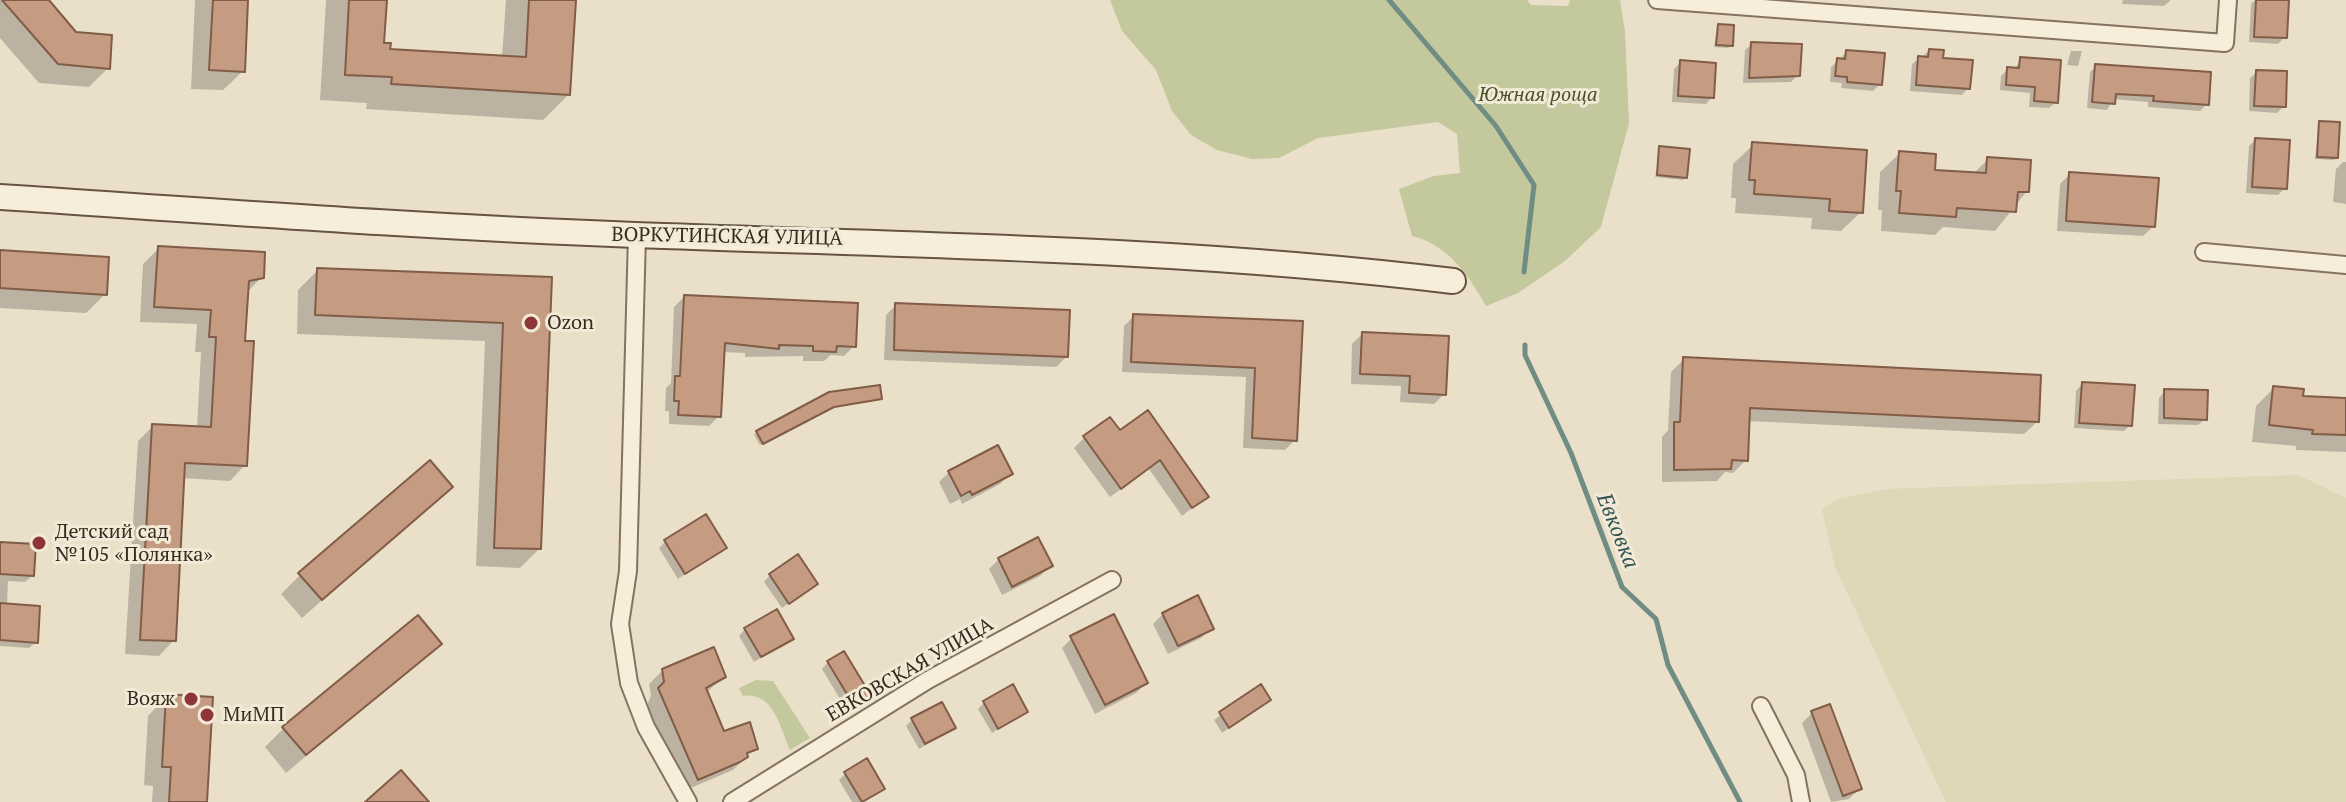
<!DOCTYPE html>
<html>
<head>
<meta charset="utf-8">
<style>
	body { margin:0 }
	canvas { display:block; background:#eadfc9 }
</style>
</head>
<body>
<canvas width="2346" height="802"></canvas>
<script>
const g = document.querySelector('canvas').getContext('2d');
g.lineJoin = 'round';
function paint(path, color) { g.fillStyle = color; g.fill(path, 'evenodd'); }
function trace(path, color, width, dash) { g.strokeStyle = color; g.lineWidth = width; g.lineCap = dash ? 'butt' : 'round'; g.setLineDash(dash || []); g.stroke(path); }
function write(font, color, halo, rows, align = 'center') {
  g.font = font + ' "PT Serif",serif'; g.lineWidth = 6; g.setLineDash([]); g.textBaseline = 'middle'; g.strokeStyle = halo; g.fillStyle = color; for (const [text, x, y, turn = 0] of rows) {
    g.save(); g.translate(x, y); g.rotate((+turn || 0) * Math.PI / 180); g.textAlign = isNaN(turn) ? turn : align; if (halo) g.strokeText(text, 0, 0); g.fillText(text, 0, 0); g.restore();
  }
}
const farmland = new Path2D(`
	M 2298,475 L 2346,498 L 2346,802 L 1946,802 L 1835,567 L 1822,510 L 1835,500 L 1886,489 Z`);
const green = new Path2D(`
	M 1110,0 L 1527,0 L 1531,5 L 1568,6 L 1570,0 L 1620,0 L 1625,32 L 1629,123 L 1601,227 L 1565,261 L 1518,293 L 1486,306 C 1468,274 1448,245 1412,236 L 1399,189 L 1434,176 L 1460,173 L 1457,134 L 1438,122 L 1318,138 L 1279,158 L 1252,159 L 1217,150 L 1191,135 L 1172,111 L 1156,70 L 1122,31 Z
	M 756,680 L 773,681 L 810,738 L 790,750 C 781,732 775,691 743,696 L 739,688 Z`);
const shadow = new Path2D(`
	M 0,0 L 47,0 L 108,68 L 89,87 L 39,83 L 0,38 Z
	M 195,0 L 246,0 L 243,71 L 223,90 L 191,89 Z
	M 326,0 L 387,0 L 382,45 L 388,50 L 502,57 L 506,0 L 574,0 L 569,94 L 543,120 L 366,109 L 367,103 L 320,100 Z
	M 2123,0 L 2171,0 L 2164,6 L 2122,4 Z
	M 2255,0 L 2287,0 L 2285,37 L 2278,44 L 2249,42 L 2251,4 Z
	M 1718,26 L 1731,45 L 1728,48 L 1714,47 Z
	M 1752,44 L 1798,75 L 1791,82 L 1743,83 L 1745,50 Z
	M 1929,51 L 1968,88 L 1962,95 L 1910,91 L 1912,64 Z
	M 2071,51 L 2082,51 L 2078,66 L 2067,65 Z
	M 1847,52 L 1880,84 L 1873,91 L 1841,88 L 1842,83 L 1830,82 L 1831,67 Z
	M 2021,59 L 2056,102 L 2049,108 L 2029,107 L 2030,93 L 2000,90 L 2001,76 L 2008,69 L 2014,70 Z
	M 1681,62 L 1712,97 L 1706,104 L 1672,102 L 1674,69 Z
	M 2096,66 L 2207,104 L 2200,111 L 2148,107 L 2148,102 L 2113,99 L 2107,110 L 2087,108 L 2090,72 Z
	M 2257,72 L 2284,106 L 2277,113 L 2249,111 L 2250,78 Z
	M 2319,123 L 2337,157 L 2334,160 L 2315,159 Z
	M 2255,140 L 2285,188 L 2278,195 L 2246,193 L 2249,146 Z
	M 1753,145 L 1861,212 L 1841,231 L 1811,229 L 1812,218 L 1735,213 L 1736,198 L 1731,198 L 1733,164 Z
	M 1660,148 L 1685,177 L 1683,180 L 1655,177 Z
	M 1900,153 L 1933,172 L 1973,174 L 1988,159 L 2027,191 L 1995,231 L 1943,227 L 1935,235 L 1881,231 L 1882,210 L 1878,210 L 1880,172 Z
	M 2343,162 L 2346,162 L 2346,204 L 2333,202 L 2336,169 Z
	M 2070,174 L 2154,226 L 2143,236 L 2057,231 L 2060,184 Z
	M 159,248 L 262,277 L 246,293 L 242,343 L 245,465 L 230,481 L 182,478 L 174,640 L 159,656 L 125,654 L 138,441 L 153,426 L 197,428 L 201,352 L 195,352 L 197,324 L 140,322 L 143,264 Z
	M 0,252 L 105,294 L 86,313 L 0,308 Z
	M 318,270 L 550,279 L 539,549 L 520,568 L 476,566 L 485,341 L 297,334 L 298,290 Z
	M 684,297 L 854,346 L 844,356 L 831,355 L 824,361 L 803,361 L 803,356 L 745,357 L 745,353 L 723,352 L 719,416 L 709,426 L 669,424 L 669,411 L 665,411 L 666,388 L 671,383 L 674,307 Z
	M 896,305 L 1066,357 L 1056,367 L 884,360 L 886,315 Z
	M 1134,316 L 1301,323 L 1295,440 L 1285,450 L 1243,448 L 1246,377 L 1122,372 L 1124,326 Z
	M 1362,334 L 1444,394 L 1434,404 L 1400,402 L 1401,386 L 1351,384 L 1352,344 Z
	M 1684,359 L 2037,422 L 2024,434 L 1747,421 L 1746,460 L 1733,473 L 1725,472 L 1717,481 L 1662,482 L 1662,437 L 1668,430 L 1671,372 Z
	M 2082,384 L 2130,425 L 2124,431 L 2074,428 L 2076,391 Z
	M 2274,388 L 2301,398 L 2346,400 L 2346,452 L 2296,450 L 2296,446 L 2252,442 L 2256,406 Z
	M 2165,391 L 2205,419 L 2198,425 L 2158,424 L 2159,398 Z
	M 830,394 L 880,398 L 830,409 L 760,445 L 754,435 L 757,432 Z
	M 1147,413 L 1206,497 L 1182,516 L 1149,469 L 1110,497 L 1074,448 L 1084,438 L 1120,433 Z
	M 949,472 L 1010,474 L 1000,484 L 962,504 L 960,499 L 950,504 L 939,482 Z
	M 450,487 L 302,618 L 281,594 L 300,575 Z
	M 666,541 L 724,548 L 678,579 L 659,548 Z
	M 0,544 L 32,576 L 25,582 L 8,581 L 7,605 L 36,642 L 29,648 L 0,646 Z
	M 999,559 L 1050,566 L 1040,576 L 1002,595 L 989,569 Z
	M 770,575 L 809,590 L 782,608 L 764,582 Z
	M 1163,614 L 1211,628 L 1201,638 L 1168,654 L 1153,624 Z
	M 745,629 L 791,638 L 754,662 L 739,636 Z
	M 1072,638 L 1146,683 L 1136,693 L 1095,714 L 1062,648 Z
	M 439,644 L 286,773 L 265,747 L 284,728 Z
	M 828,662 L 870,699 L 849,714 L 822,669 Z
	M 663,670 L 724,676 L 706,693 L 723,733 L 755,748 L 733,770 L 681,792 L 646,708 L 651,695 L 649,684 Z
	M 1260,687 L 1269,700 L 1222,733 L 1214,720 Z
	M 167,696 L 205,802 L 152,802 L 153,786 L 144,785 L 148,716 Z
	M 984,703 L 1026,711 L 992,733 L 978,709 Z
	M 1812,713 L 1859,789 L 1849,799 L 1831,802 L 1802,723 Z
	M 912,720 L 954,727 L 919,749 L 906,726 Z
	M 845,774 L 883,788 L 864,802 L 852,802 L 839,780 Z`);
const stream = new Path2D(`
	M 1389,0 L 1496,126 L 1534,185 L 1524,272
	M 1525,345 L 1525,355 L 1571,453 L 1622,587 L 1656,619 L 1668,665 L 1740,802`);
const building = new Path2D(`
	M 2,0 L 49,0 L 76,32 L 112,35 L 110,69 L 58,64 Z
	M 213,0 L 248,0 L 245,72 L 209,70 Z
	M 349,0 L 387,0 L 384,43 L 391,43 L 390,49 L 526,57 L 529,0 L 576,0 L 570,95 L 391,84 L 392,77 L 345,75 Z
	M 2256,0 L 2289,0 L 2287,38 L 2254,37 Z
	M 1718,24 L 1734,25 L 1733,46 L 1716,45 Z
	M 1751,42 L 1802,44 L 1800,76 L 1749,78 Z
	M 1929,49 L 1944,50 L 1943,58 L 1973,60 L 1970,89 L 1916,85 L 1918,56 L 1928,57 Z
	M 1846,50 L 1885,53 L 1882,85 L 1847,82 L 1847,77 L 1835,76 L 1837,58 L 1845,59 Z
	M 2020,57 L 2061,60 L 2058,103 L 2034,101 L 2035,87 L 2006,85 L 2007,67 L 2019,68 Z
	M 1680,60 L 1716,63 L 1714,98 L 1678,96 Z
	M 2095,64 L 2211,72 L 2209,105 L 2153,101 L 2154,96 L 2116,94 L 2115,104 L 2092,102 Z
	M 2256,70 L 2287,71 L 2286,107 L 2254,106 Z
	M 2319,121 L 2340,122 L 2338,158 L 2317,157 Z
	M 2255,138 L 2290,140 L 2287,189 L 2252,187 Z
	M 1752,142 L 1867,150 L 1863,213 L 1829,211 L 1830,199 L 1754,194 L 1755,180 L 1749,180 Z
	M 1659,146 L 1690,149 L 1687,178 L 1657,175 Z
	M 1899,151 L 1936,154 L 1935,170 L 1986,173 L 1987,157 L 2031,160 L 2029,192 L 2018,192 L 2016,212 L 1957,208 L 1956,217 L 1899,213 L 1901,191 L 1896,191 Z
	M 2069,172 L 2159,178 L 2155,227 L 2066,221 Z
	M 158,246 L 265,252 L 264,278 L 249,281 L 245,341 L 254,341 L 247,466 L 185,463 L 176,641 L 140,640 L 152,424 L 211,427 L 216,337 L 209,337 L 211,310 L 154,307 Z
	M 0,250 L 109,257 L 107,295 L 0,288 Z
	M 317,268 L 552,277 L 541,549 L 494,548 L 503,323 L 315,315 Z
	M 684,295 L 858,303 L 856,347 L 837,346 L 836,352 L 813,351 L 813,346 L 779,345 L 779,349 L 725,343 L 721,417 L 678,415 L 679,401 L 674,401 L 675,376 L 680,376 Z
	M 895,303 L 1070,310 L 1068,357 L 894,350 Z
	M 1133,314 L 1303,321 L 1297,441 L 1252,438 L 1255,368 L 1131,362 Z
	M 1362,332 L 1449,336 L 1446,395 L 1409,393 L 1410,376 L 1360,374 Z
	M 1683,357 L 2041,375 L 2039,422 L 1750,408 L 1748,461 L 1732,460 L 1731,469 L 1674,470 L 1674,422 L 1680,422 Z
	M 2082,382 L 2135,385 L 2132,426 L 2079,423 Z
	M 880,385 L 882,399 L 834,407 L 763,444 L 756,431 L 829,392 Z
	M 2273,386 L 2304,389 L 2303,396 L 2346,398 L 2346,435 L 2312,434 L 2313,430 L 2269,425 Z
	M 2164,389 L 2208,390 L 2207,420 L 2164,418 Z
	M 1148,410 L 1209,497 L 1192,508 L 1160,460 L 1121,489 L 1083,436 L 1110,417 L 1120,430 Z
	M 998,445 L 1013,474 L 972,495 L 970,491 L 961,496 L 948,471 Z
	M 430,460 L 453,487 L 322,600 L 298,573 Z
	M 706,514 L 727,548 L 685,574 L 664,540 Z
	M 1038,537 L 1053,566 L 1012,587 L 998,558 Z
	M 0,542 L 36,544 L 34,576 L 0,574 Z
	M 798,554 L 818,584 L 789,604 L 769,574 Z
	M 1198,595 L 1214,629 L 1178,646 L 1162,613 Z
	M 0,603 L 40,606 L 38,643 L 0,640 Z
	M 777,609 L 794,639 L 761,657 L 744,628 Z
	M 1114,614 L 1148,683 L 1105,705 L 1070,636 Z
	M 418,615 L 442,644 L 306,755 L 282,727 Z
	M 714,647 L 726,677 L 706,688 L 724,731 L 750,722 L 758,749 L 747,753 L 748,757 L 740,762 L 698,780 L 658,688 L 664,682 L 662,669 Z
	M 844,651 L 873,699 L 856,709 L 827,661 Z
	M 1013,684 L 1028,712 L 998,729 L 983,701 Z
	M 1261,684 L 1271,700 L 1229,728 L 1219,712 Z
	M 166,694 L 213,697 L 207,802 L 169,802 L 171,767 L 162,767 Z
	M 942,702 L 956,728 L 925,744 L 911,718 Z
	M 1830,704 L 1862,789 L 1843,796 L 1811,711 Z
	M 867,758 L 885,789 L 862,802 L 844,772 Z
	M 401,770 L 429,802 L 365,802 Z`);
const street = new Path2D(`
	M 1657,0 L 2225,43 L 2228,0
	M 637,235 L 628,571 L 620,624 L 629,683 L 646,727 L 688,802
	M 2204,252 L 2346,265
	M 1761,706 L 1796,775 L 1801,802
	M 732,802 L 928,680 L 1112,580`);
const secondary = new Path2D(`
	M 0,197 C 212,211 423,227 635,235 C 908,245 1182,248 1453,281`);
const markers = [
	[531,323,8,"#8e3539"],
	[39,543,8,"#8e3539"],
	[191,699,8,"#8e3539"],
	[207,715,8,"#8e3539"]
];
const parkNames = [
	["Южная роща",1538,95]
];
const streetNames = [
	["ВОРКУТИНСКАЯ УЛИЦА",727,237,1],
	["ЕВКОВСКАЯ УЛИЦА",910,670,-30]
];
const poiNames = [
	["Ozon",547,323],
	["Детский сад",55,532],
	["№105 «Полянка»",55,555],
	["Вояж",175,699,"right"],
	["МиМП",223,715]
];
const waterNames = [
	["Евковка",1617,531,68]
];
paint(farmland, '#dfd7b7');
paint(green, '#c4c89d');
paint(shadow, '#0003');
trace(stream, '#708d84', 5);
paint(building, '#c59b82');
trace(building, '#815c47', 2);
trace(street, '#85725f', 20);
trace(secondary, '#675342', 28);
trace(street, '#f6eddb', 16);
trace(secondary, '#f6eddb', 24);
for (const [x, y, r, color] of markers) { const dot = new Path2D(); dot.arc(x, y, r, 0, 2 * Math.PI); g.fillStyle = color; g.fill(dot); trace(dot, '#f2ead7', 3); }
write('italic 20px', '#49512a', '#f2ead7', parkNames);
write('20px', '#372b21', '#f2ead7', streetNames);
write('20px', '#372b21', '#f2ead7', poiNames, 'left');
write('italic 22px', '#325551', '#f2ead7', waterNames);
</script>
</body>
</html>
